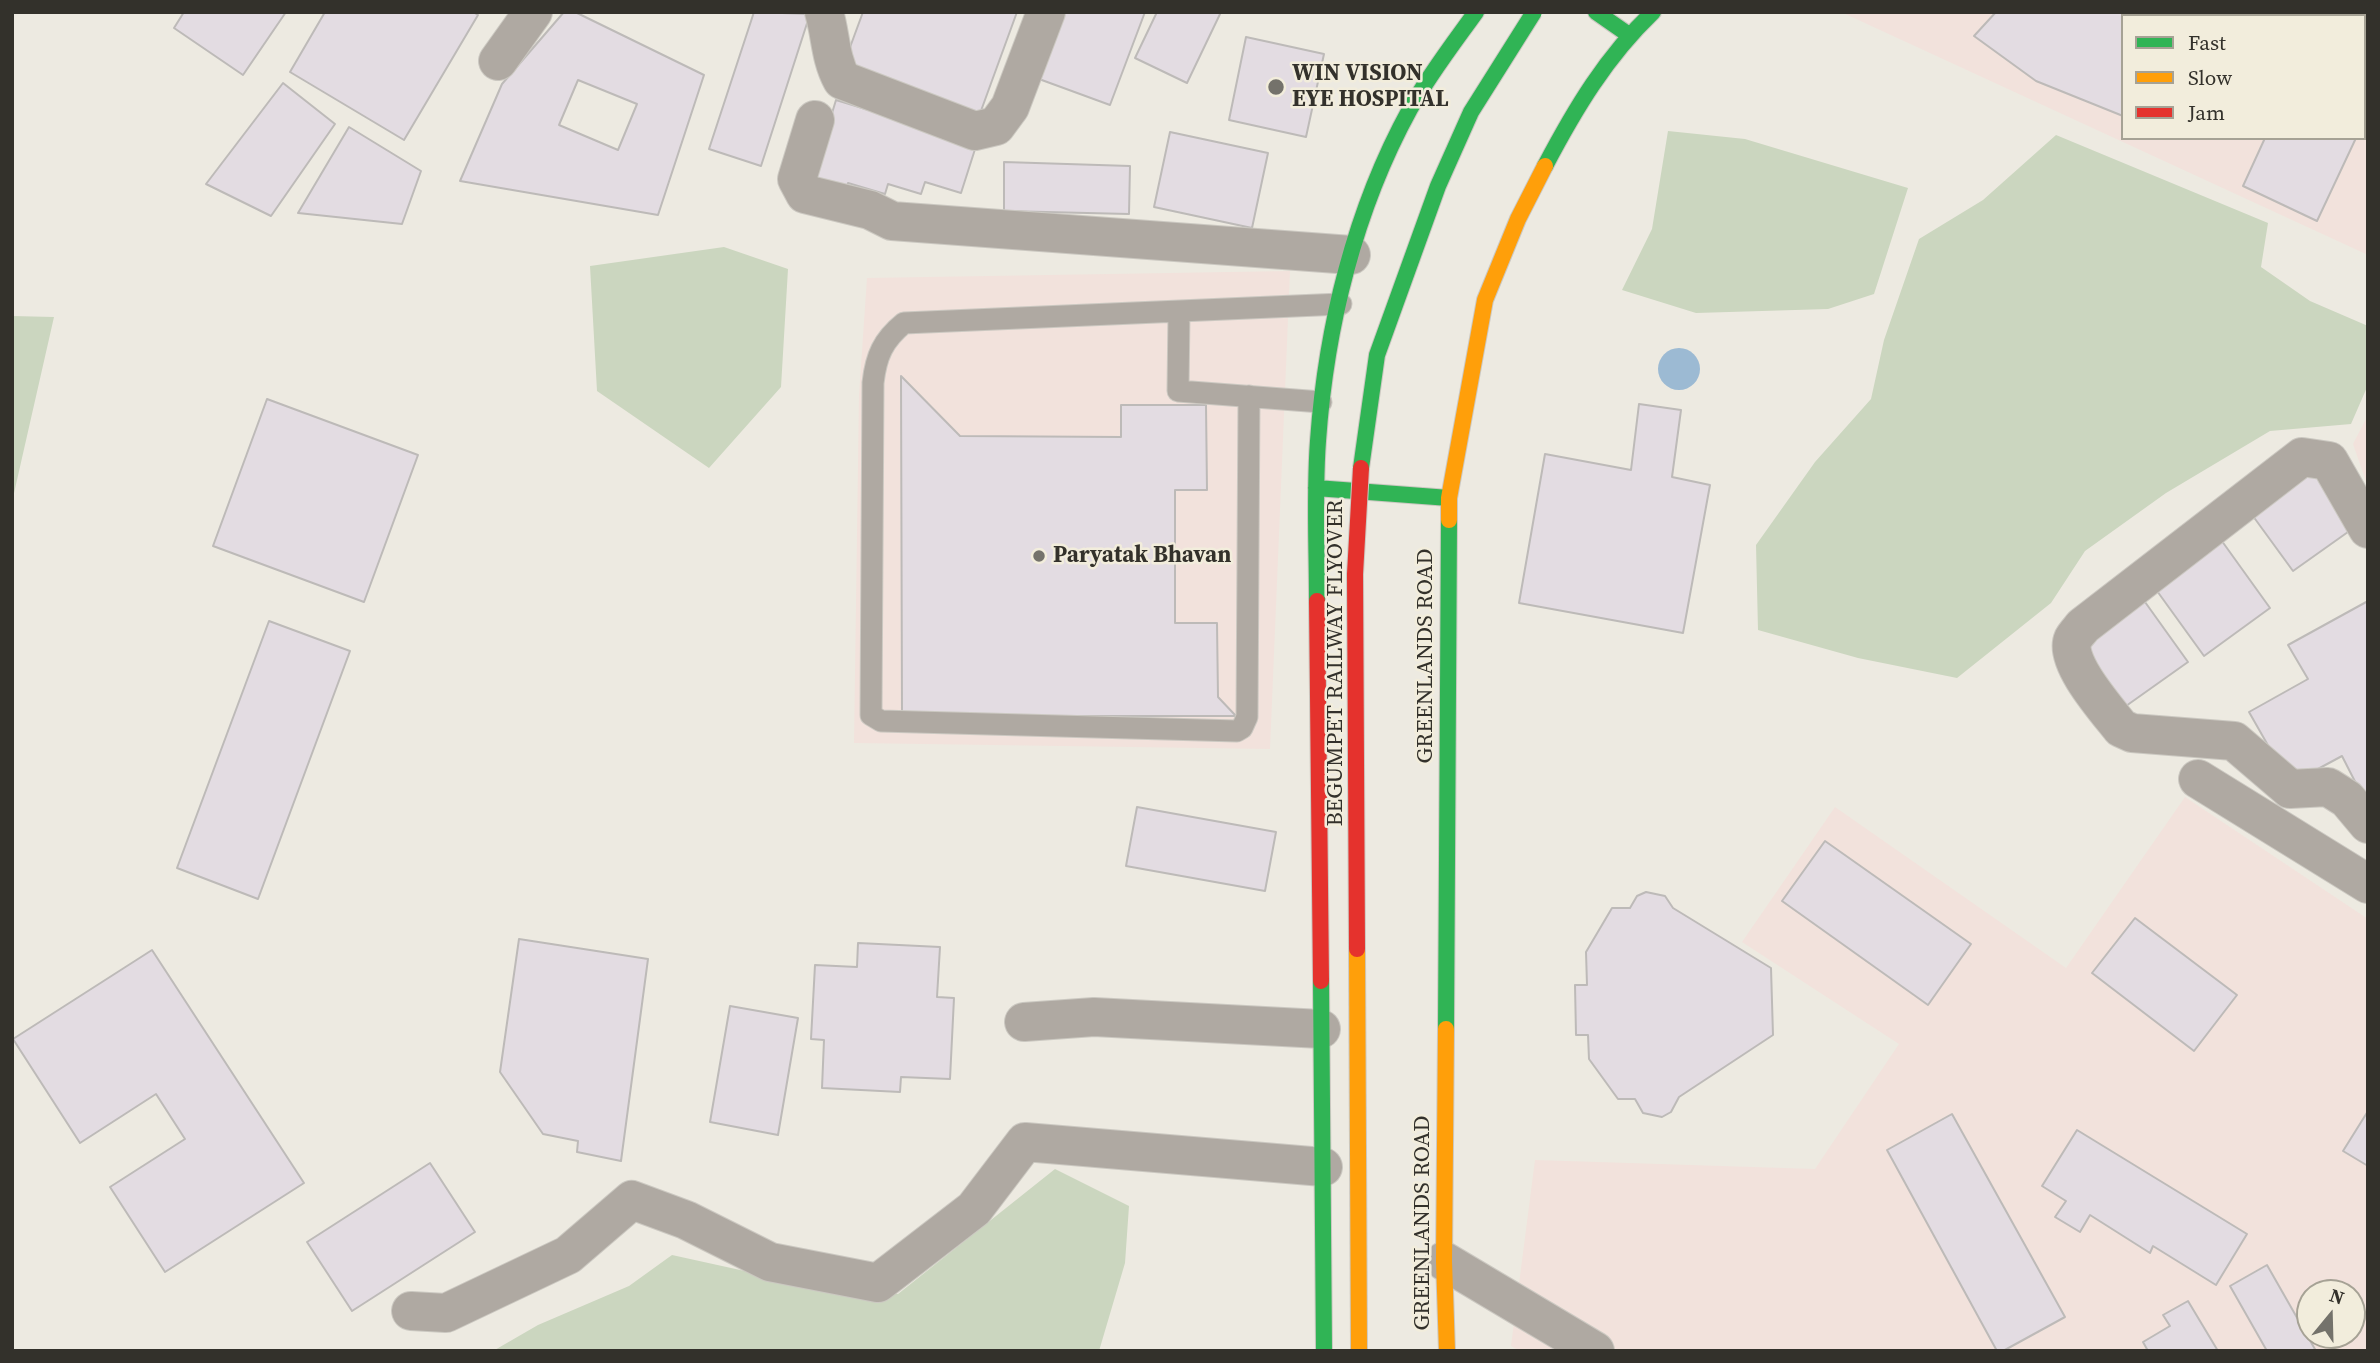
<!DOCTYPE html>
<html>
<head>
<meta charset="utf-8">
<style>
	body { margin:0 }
	#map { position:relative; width:2380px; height:1363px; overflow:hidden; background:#edeae1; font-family:"Source Serif 4",serif }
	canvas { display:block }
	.frame { position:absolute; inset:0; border:14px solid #33312b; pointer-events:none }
	.legend { position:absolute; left:2121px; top:14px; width:245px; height:126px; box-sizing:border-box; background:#f2eddc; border:2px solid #a6a295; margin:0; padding:9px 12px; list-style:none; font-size:21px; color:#33312b }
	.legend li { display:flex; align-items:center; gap:14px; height:35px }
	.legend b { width:35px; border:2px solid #a6a295 }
	.north { position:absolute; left:2296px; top:1279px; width:70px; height:70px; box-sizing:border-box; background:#f2eddc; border:2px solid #a6a295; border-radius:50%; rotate:19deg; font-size:19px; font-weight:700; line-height:28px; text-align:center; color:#33312b }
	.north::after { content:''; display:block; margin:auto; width:24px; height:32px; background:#74726b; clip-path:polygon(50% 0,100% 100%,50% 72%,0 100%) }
</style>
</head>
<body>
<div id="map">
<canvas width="2380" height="1363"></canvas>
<div class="frame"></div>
<ul class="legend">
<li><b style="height:9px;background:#30b455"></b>Fast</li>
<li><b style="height:9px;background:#ff9f0a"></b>Slow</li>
<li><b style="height:9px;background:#e5322d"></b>Jam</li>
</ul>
<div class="north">N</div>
</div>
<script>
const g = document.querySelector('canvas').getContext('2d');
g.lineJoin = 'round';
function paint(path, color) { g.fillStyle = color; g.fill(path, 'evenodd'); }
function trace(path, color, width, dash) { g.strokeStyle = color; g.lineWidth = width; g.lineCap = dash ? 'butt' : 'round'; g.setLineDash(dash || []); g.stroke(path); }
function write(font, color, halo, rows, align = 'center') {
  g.font = font + ' "Source Serif 4",serif'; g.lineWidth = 5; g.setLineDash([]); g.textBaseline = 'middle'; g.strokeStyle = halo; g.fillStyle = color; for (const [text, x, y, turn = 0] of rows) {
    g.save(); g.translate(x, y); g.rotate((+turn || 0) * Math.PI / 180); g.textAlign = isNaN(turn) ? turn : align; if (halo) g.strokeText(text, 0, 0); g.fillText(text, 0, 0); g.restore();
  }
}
const commercial = new Path2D(`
	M 1841,12 L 2368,12 L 2368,255 ZM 2123,16 L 2364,16 L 2364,138 L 2123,138 Z
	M 1290,271 L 1270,749 L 854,743 L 859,395 L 867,278 Z
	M 2368,415 L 2368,487 L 2353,444 Z
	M 2185,797 L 2368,919 L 2368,1351 L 1520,1351 L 1511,1346 L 1535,1160 L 1815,1169 L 1899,1044 L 1742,942 L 1835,807 L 2066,968 ZM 2310,1293 L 2352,1293 L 2352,1335 L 2310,1335 Z`);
const green = new Path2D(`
	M 1668,131 L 1745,139 L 1908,188 L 1874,294 L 1828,309 L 1696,313 L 1622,290 L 1652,229 Z
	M 2056,135 L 2268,223 L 2261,267 L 2310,301 L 2368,326 L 2368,385 L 2351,424 L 2270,431 L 2166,493 L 2085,551 L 2051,603 L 1957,678 L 1858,658 L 1758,630 L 1756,545 L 1815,462 L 1871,399 L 1884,340 L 1919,239 L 1983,200 Z
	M 724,247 L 788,269 L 781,387 L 709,468 L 597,391 L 590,266 Z
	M 12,316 L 54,317 L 12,502 Z
	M 1055,1169 L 1129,1206 L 1125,1263 L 1099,1351 L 493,1351 L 538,1325 L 629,1286 L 672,1255 L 831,1290 L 898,1294 Z`);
const water = new Path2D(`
	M1658 369a21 21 0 1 1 42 0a21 21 0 1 1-42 0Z`);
const building = new Path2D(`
	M 184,12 L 286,12 L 243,75 L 174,28 Z
	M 325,12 L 473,12 L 478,15 L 404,140 L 290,72 Z
	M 564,12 L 575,12 L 704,75 L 658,215 L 460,181 L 502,84 ZM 578,80 L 637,104 L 618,150 L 559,125 Z
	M 754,12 L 810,14 L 761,166 L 709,149 Z
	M 863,12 L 1017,12 L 978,119 L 842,69 Z
	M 1064,12 L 1145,12 L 1110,105 L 1039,79 Z
	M 1157,12 L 1221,12 L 1187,83 L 1135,58 Z
	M 1996,12 L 2175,12 L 2179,16 L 2123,16 L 2123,116 L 2036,81 L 1974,36 Z
	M 1246,37 L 1324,54 L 1306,137 L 1229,120 Z
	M 283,83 L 335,124 L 271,216 L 206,184 Z
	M 836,100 L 977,143 L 961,193 L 925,182 L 921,194 L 888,184 L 885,194 L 848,183 L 847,190 L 812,179 Z
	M 349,127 L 421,171 L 402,224 L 298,213 Z
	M 1170,132 L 1268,153 L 1252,228 L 1154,207 Z
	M 2265,138 L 2356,138 L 2317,221 L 2243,186 Z
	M 1004,162 L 1130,166 L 1129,214 L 1004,211 Z
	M 901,376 L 960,436 L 1121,437 L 1121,405 L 1206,405 L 1207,490 L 1175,490 L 1175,623 L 1217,623 L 1218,697 L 1236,716 L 902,716 Z
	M 267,399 L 418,455 L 364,602 L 213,546 Z
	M 1639,404 L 1681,410 L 1672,477 L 1710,485 L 1683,633 L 1519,603 L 1545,454 L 1631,470 Z
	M 2312,467 L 2355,527 L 2293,571 L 2250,512 Z
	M 2219,537 L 2270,608 L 2204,656 L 2152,584 Z
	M 2140,595 L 2188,662 L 2126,706 L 2078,640 Z
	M 2368,601 L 2368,807 L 2342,756 L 2290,784 L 2249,712 L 2308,679 L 2288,645 Z
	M 269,621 L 350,651 L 258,899 L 177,868 Z
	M 1137,807 L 1276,832 L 1265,891 L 1126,866 Z
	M 1825,841 L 1971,944 L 1928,1005 L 1782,901 Z
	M 1646,892 L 1665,896 L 1673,908 L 1771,968 L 1773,1035 L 1679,1097 L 1671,1112 L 1662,1117 L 1643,1113 L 1635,1099 L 1618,1099 L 1589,1059 L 1588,1035 L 1576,1035 L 1575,985 L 1587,985 L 1586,952 L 1612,908 L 1630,908 L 1637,896 Z
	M 2135,918 L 2237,995 L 2194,1051 L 2092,973 Z
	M 519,939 L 648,959 L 621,1161 L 577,1152 L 578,1141 L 543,1134 L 500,1072 Z
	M 858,943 L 940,947 L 937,997 L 954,998 L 950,1079 L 901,1077 L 900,1092 L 822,1088 L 824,1040 L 811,1039 L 815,965 L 857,967 Z
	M 152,950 L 304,1183 L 165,1272 L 110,1187 L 185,1139 L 156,1094 L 80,1143 L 13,1039 Z
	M 730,1006 L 798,1018 L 778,1135 L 710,1122 Z
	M 2368,1111 L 2368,1166 L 2343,1151 Z
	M 1952,1114 L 2065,1317 L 2003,1351 L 1997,1351 L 1887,1150 Z
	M 2077,1130 L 2247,1234 L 2216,1285 L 2153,1246 L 2150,1253 L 2090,1215 L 2080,1232 L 2055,1217 L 2066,1201 L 2042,1186 Z
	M 430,1163 L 475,1232 L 352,1311 L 307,1242 Z
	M 2267,1265 L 2316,1351 L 2267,1351 L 2230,1286 Z
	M 2188,1301 L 2218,1351 L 2148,1351 L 2143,1342 L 2170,1326 L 2163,1315 Z`);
const lane = new Path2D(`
	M 2349,12 L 2353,16
	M 2364,25 L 2368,28
	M 1179,312 L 1178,391 L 1321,402
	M 1249,396 L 1247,717 L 1242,728 L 1237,731 L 881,721 L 871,715 L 873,383 C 876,356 883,340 904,323 L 1341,304`);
const street = new Path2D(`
	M 824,12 C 831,36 830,58 842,80 L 975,131 L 996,126 L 1010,107 L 1046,12
	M 498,61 L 533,12
	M 815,120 L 797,179 L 805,194 L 870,210 L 892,221 L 1351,255
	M 2368,529 L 2329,461 L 2302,457 L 2083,626 C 2080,630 2075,635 2073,639 C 2063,661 2107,710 2121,728 L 2132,733 L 2234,741 L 2290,789 L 2328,787 L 2347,799 L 2368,824
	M 2198,779 L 2368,884
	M 1024,1022 L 1094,1017 L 1321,1029
	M 1444,1261 L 1595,1351
	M 411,1311 L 446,1313 L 568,1255 L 632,1200 L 686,1220 L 770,1262 L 878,1283 L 974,1209 L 1025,1142 L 1323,1167`);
const fast = new Path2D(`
	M 1596,12 L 1629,35
	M 1545,166 C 1575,109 1606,57 1653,12
	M 1316,488 L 1449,498
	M 1317,601 C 1317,548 1314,494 1318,441 C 1326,327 1355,209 1410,109 C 1429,75 1453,44 1476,12
	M 1321,981 L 1324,1351
	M 1446,1029 L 1449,520`);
const slow = new Path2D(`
	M 1449,520 L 1449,498 L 1485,300 L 1518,219 L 1545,166
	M 1446,1029 L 1444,1261 L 1447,1351`);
const jam = new Path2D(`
	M 1317,601 L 1321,981`);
const fastBridge = new Path2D(`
	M 1361,468 L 1377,355 L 1438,186 L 1471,112 L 1534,12`);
const slowBridge = new Path2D(`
	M 1357,949 L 1359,1351`);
const jamBridge = new Path2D(`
	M 1357,949 L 1355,574 L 1361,468`);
const markers = [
	[1276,87,9,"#74726b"],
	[1039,556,7,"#74726b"]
];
const poiNames = [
	["WIN VISION",1292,74],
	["EYE HOSPITAL",1292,100],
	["Paryatak Bhavan",1053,556]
];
const streetNames = [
	["GREENLANDS ROAD",1426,656,-90],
	["BEGUMPET RAILWAY FLYOVER",1336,663,-90],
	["GREENLANDS ROAD",1423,1223,-90]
];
paint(commercial, '#f2e2dc');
paint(green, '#cbd6bf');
paint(water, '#9cbad3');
paint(building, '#e3dce2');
trace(building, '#bdbab8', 2);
trace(lane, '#cbc8c1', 23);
trace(street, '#cbc8c1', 40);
trace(fast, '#cbc8c1', 18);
trace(slow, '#cbc8c1', 18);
trace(jam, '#cbc8c1', 18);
trace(lane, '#afa9a2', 21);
trace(street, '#afa9a2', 38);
trace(fast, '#30b455', 16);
trace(slow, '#ff9f0a', 16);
trace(jam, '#e5322d', 16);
trace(fastBridge, '#cbc8c1', 18, []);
trace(slowBridge, '#cbc8c1', 18, []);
trace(jamBridge, '#cbc8c1', 18, []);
trace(fastBridge, '#30b455', 16);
trace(slowBridge, '#ff9f0a', 16);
trace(jamBridge, '#e5322d', 16);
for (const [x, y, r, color] of markers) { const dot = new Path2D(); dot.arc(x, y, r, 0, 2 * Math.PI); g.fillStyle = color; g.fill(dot); trace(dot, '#f2eddc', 2.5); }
write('bold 23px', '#33312b', '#f2eddc', poiNames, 'left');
write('23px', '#33312b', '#f2eddc', streetNames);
</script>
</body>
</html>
